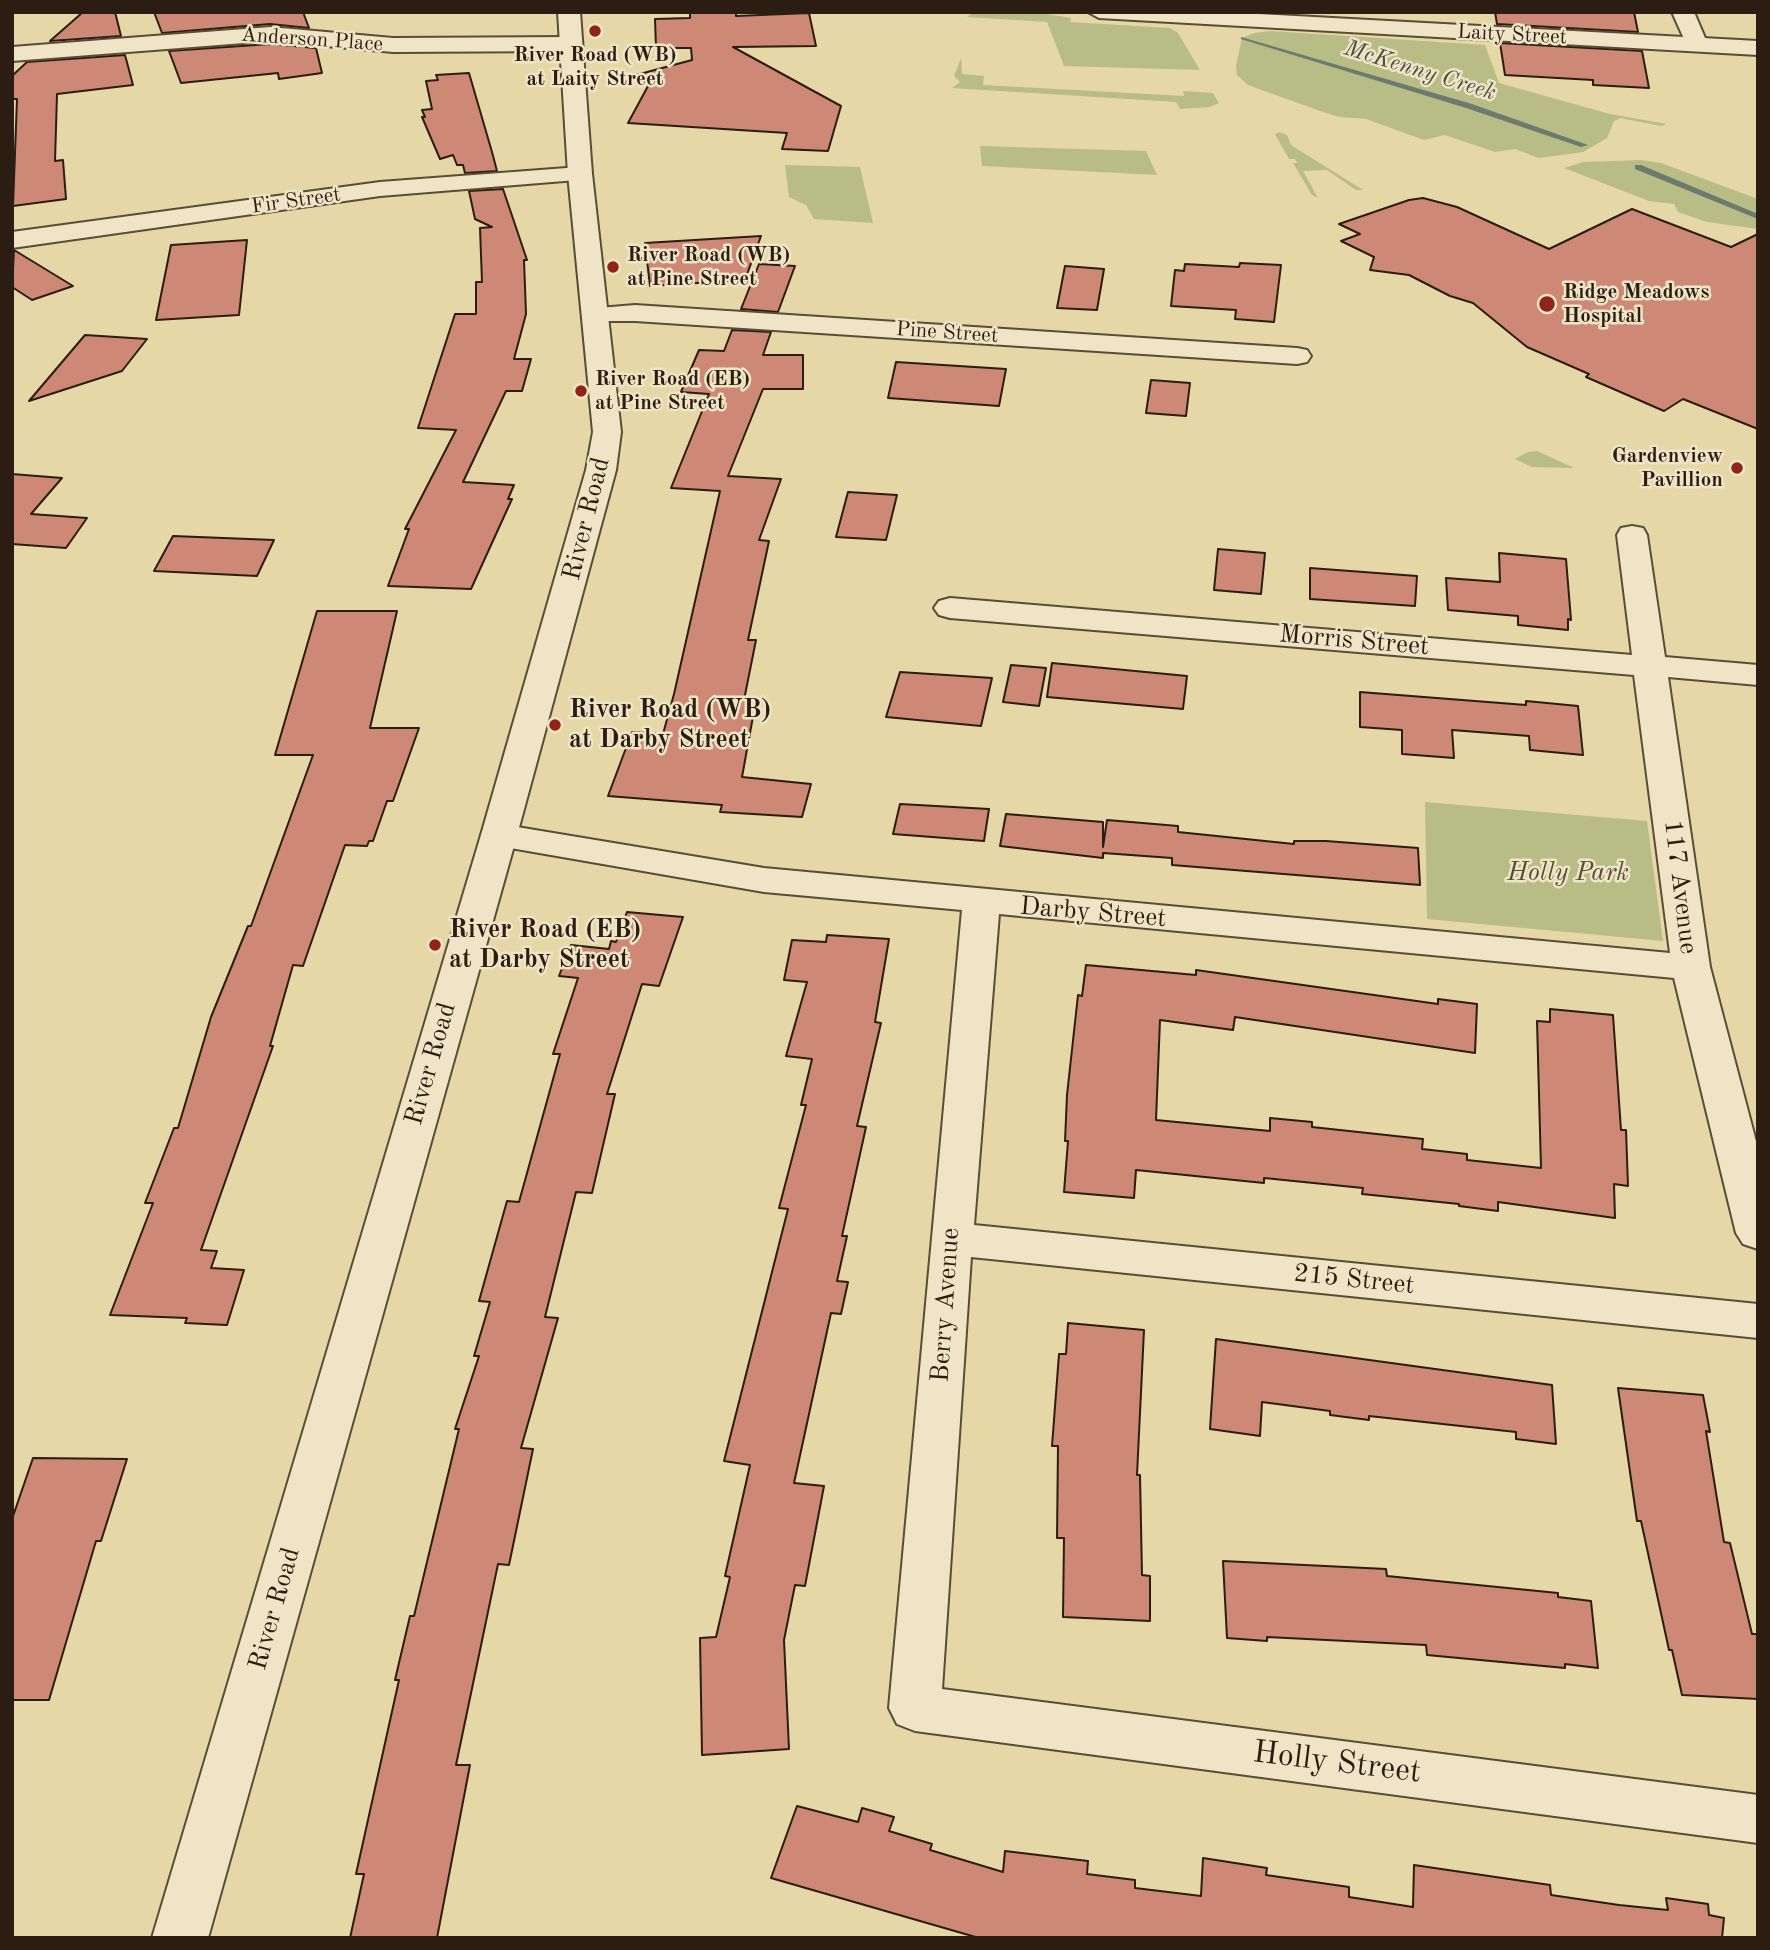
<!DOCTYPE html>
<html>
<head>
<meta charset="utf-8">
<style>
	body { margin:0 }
	#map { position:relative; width:1770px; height:1950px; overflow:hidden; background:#e6d7a7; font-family:"Old Standard TT",serif }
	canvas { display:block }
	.frame { position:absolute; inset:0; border:14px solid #2b1d11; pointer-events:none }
</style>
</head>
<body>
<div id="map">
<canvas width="1770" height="1950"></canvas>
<div class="frame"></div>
</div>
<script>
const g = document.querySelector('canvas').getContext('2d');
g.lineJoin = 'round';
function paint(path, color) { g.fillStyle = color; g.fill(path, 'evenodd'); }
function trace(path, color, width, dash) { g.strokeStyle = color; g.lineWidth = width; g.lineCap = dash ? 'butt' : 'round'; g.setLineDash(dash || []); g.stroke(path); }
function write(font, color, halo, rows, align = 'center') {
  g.font = font + ' "Old Standard TT",serif'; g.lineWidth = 5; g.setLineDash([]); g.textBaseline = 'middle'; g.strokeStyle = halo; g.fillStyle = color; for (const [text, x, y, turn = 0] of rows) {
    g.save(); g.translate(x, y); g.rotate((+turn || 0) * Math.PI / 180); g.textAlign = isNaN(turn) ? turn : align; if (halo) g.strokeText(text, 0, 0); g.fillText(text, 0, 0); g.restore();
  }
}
const green = new Path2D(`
	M 974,12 L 1047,14 L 1071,18 L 1070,22 L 1170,28 L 1178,33 L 1200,70 L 1064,66 L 1047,22 L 967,17 Z
	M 1270,31 L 1485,45 L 1499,83 L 1610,114 L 1667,124 L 1661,126 L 1620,118 L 1614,121 L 1607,138 L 1583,152 L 1539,158 L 1515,149 L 1495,152 L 1445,135 L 1424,140 L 1366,119 L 1339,117 L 1320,111 L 1248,85 L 1237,75 L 1236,65 L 1242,38 L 1254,33 Z
	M 961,58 L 962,74 L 984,76 L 983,85 L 1184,96 L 1183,91 L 1213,93 L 1219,103 L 1210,107 L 1180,109 L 1176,102 L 952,88 L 960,82 L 954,76 Z
	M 1280,132 L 1287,135 L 1291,145 L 1363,190 L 1356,190 L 1327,170 L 1303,171 L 1318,198 L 1312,195 L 1293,163 L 1297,163 L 1295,159 L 1289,159 L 1275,134 Z
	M 980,146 L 1146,151 L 1157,175 L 982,166 Z
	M 1641,160 L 1661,163 L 1758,199 L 1758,229 L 1707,222 L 1678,212 L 1674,204 L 1649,201 L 1564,168 L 1583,162 Z
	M 785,165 L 860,167 L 873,223 L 814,219 L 806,205 L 789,197 Z
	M 1537,451 L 1572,467 L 1573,468 L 1532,467 L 1515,459 L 1528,452 Z
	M 1425,802 L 1647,821 L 1663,941 L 1427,919 Z`);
const stream = new Path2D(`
	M 1241,37 L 1472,104 L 1588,145 L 1581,147 L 1466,108 L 1241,39 Z
	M 1635,165 L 1641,165 L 1758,214 L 1758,219 L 1635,169 Z`);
const building = new Path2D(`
	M 83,12 L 115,12 L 121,36 L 50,41 Z
	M 154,12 L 303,12 L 309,28 L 270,24 L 162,33 Z
	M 706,12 L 736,12 L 736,16 L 809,13 L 816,46 L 733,47 L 841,106 L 828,151 L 782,149 L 787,133 L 628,123 L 648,86 L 654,85 L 636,75 L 692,60 L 691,48 L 656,48 L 655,19 L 690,18 L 690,13 Z
	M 1495,12 L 1634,12 L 1638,32 L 1497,24 Z
	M 1500,43 L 1642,51 L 1649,88 L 1593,85 L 1593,80 L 1505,75 Z
	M 270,44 L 316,48 L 322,73 L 279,79 L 278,73 L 181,83 L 169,51 Z
	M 125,55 L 133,85 L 57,94 L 55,161 L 63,160 L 66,199 L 13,206 L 17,99 L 12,99 L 12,76 L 27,62 Z
	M 469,73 L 492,152 L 497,171 L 465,173 L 463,165 L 457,165 L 453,155 L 440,159 L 422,117 L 425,117 L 422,110 L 432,109 L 426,81 L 438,80 L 436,75 Z
	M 503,189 L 527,260 L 524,260 L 526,314 L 514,359 L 531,359 L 522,391 L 506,391 L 463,482 L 514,485 L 508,499 L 512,499 L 471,589 L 388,586 L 409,529 L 405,529 L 456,430 L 418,428 L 455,314 L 476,314 L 476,282 L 482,282 L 480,228 L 492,227 L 475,219 L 469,191 Z
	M 1423,198 L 1457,207 L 1549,249 L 1632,209 L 1731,247 L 1758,234 L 1758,429 L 1683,399 L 1664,411 L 1586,377 L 1589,374 L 1527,347 L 1473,303 L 1450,296 L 1409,275 L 1370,270 L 1374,257 L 1341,241 L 1360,234 L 1339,224 L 1409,200 Z
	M 761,236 L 745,280 L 650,286 L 645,243 Z
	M 247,240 L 239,315 L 156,320 L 171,245 Z
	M 14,250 L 73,286 L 32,300 L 12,287 Z
	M 1240,263 L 1281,265 L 1274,322 L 1235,319 L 1236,310 L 1171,306 L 1175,270 L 1184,271 L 1185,264 L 1239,267 Z
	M 759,264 L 795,266 L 778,312 L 741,309 Z
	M 1065,266 L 1104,269 L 1097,310 L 1057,308 Z
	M 732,330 L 771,332 L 763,355 L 803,355 L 803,389 L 763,389 L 728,476 L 781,479 L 759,540 L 769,541 L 748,640 L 756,640 L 744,700 L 756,700 L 742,777 L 811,784 L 802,817 L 720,812 L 722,805 L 608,796 L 632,732 L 663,734 L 674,694 L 720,491 L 671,488 L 709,394 L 681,392 L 699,350 L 724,351 Z
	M 85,335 L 147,339 L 122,371 L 29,401 Z
	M 896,362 L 1006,369 L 999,406 L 888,398 Z
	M 1151,380 L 1190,383 L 1186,416 L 1146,413 Z
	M 12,474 L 62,478 L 31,514 L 87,518 L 66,548 L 12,544 Z
	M 848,492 L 897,495 L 886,540 L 836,537 Z
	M 173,536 L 274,540 L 257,576 L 154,571 Z
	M 1218,549 L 1265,553 L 1261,594 L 1214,590 Z
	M 1499,553 L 1566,559 L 1571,620 L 1568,619 L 1568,630 L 1518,625 L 1518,616 L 1448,610 L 1446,578 L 1500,582 Z
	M 1310,568 L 1417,576 L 1415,606 L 1310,599 Z
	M 317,611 L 397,611 L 370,728 L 419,728 L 393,801 L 387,801 L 373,841 L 369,841 L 367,846 L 345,845 L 303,966 L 293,965 L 270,1046 L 273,1046 L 201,1250 L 217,1251 L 211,1268 L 244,1270 L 227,1325 L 185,1323 L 187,1318 L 110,1315 L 153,1203 L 145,1203 L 174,1128 L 178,1128 L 211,1017 L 248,926 L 251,926 L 313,755 L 275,755 Z
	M 1052,663 L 1187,676 L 1183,709 L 1047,697 Z
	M 1011,665 L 1046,668 L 1039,706 L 1003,702 Z
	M 900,672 L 992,678 L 981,726 L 886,717 Z
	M 1360,692 L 1526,705 L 1526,701 L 1578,706 L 1583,755 L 1530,750 L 1529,736 L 1452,730 L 1454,758 L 1402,754 L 1402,730 L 1360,727 Z
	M 900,804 L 989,809 L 984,841 L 893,834 Z
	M 1006,814 L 1103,822 L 1103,847 L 1107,820 L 1178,826 L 1178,832 L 1294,844 L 1294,841 L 1326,841 L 1418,848 L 1420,885 L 1172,865 L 1172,858 L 1103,853 L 1103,858 L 1000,846 Z
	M 627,912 L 683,917 L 659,986 L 642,984 L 607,1094 L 615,1094 L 592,1193 L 576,1192 L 545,1317 L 558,1318 L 521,1448 L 533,1449 L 509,1565 L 498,1564 L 456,1765 L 470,1765 L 437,1938 L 350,1938 L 364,1874 L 356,1874 L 399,1680 L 395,1680 L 410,1616 L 414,1616 L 459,1429 L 455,1429 L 479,1356 L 474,1356 L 490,1302 L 479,1301 L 507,1201 L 519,1202 L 560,1054 L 553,1054 L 578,978 L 559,976 L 571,945 L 609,949 L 611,941 L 616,942 Z
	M 827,935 L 889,939 L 875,1022 L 881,1023 L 857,1126 L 866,1127 L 842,1236 L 847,1236 L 837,1281 L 848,1282 L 841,1314 L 831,1313 L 794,1483 L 824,1486 L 805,1586 L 795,1585 L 784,1640 L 789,1749 L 702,1755 L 700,1638 L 716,1637 L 730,1577 L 725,1576 L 750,1465 L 724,1461 L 788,1209 L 779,1208 L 806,1105 L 801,1105 L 812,1059 L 786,1056 L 807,982 L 784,980 L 792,940 L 826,942 Z
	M 1086,965 L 1196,975 L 1196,970 L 1438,1004 L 1438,999 L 1477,1004 L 1475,1053 L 1235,1017 L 1233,1030 L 1160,1020 L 1156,1120 L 1270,1131 L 1270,1118 L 1312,1122 L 1312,1127 L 1423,1139 L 1422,1149 L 1467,1154 L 1467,1160 L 1541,1168 L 1537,1021 L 1550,1022 L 1550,1009 L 1613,1015 L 1621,1130 L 1626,1130 L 1628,1186 L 1614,1184 L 1615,1218 L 1498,1202 L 1498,1211 L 1459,1206 L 1459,1204 L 1362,1194 L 1363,1188 L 1264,1178 L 1264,1183 L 1136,1170 L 1134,1198 L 1064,1192 L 1068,1141 L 1065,1141 L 1067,1095 L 1078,995 L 1082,996 Z
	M 1068,1323 L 1144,1330 L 1137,1475 L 1140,1475 L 1142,1575 L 1150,1576 L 1150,1621 L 1063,1617 L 1064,1538 L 1057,1538 L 1058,1446 L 1052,1446 L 1059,1354 L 1066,1354 Z
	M 1216,1339 L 1552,1385 L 1556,1444 L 1516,1439 L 1516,1432 L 1369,1416 L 1369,1420 L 1330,1415 L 1330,1411 L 1262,1402 L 1260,1436 L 1210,1429 Z
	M 1618,1388 L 1703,1395 L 1710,1432 L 1706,1431 L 1724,1542 L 1730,1543 L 1752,1634 L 1758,1634 L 1758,1699 L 1682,1695 L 1672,1650 L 1669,1650 L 1641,1521 L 1637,1521 Z
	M 33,1458 L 127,1459 L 101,1541 L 96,1541 L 49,1700 L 12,1700 L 12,1519 Z
	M 1223,1561 L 1386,1569 L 1387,1576 L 1558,1593 L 1558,1597 L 1591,1601 L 1598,1668 L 1565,1664 L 1565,1668 L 1427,1655 L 1426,1645 L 1267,1637 L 1267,1641 L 1227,1638 Z
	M 797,1806 L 858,1822 L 862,1808 L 894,1817 L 889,1831 L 932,1844 L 930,1850 L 1003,1872 L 1005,1851 L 1088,1861 L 1087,1874 L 1135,1880 L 1135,1888 L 1201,1896 L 1203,1858 L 1267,1868 L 1266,1875 L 1349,1887 L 1349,1897 L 1413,1907 L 1414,1865 L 1550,1885 L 1551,1895 L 1619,1905 L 1668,1910 L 1666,1898 L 1708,1904 L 1709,1915 L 1724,1918 L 1722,1938 L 979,1938 L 771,1878 Z`);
const minor = new Path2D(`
	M 1672,12 L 1694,12 L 1708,45 L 1705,50 L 1689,50 Z
	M 270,27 L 393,38 L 571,37 L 582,44 L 571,51 L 393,52 L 270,41 L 12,61 L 12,47 Z
	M 580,167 L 589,169 L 592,174 L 589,179 L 380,196 L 12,248 L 12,232 L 380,182 Z
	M 635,305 L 1297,348 L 1307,350 L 1311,356 L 1307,362 L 1297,364 L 635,321 L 587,321 L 583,315 L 587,309 Z
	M 1632,526 L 1643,528 L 1647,535 L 1665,657 L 1758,665 L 1758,685 L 1668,677 L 1710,967 L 1758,1149 L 1758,1249 L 1743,1244 L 1736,1233 L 1674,978 L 999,914 L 974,1225 L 1758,1304 L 1758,1338 L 971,1257 L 942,1689 L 1758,1795 L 1758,1843 L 915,1731 L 897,1724 L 889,1708 L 962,910 L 764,892 L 499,846 L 486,843 L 481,835 L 486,827 L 499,824 L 764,868 L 1670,953 L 1634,675 L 950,618 L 939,615 L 934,608 L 939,601 L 950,598 L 1632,655 L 1617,535 L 1621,528 Z`);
const tertiary = new Path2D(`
	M 558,12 L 580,12 L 592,174 L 621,432 L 616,470 L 517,835 L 208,1938 L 152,1938 L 481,835 L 586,470 L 593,432 L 568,174 Z
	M 1088,12 L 1222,12 L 1758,41 L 1758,55 L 1099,18 Z`);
const markers = [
	[595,31,7,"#8f2418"],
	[613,267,7,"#8f2418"],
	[1547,304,9,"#8f2418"],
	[581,391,7,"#8f2418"],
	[1737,468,7,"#8f2418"],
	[555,725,7,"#8f2418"],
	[435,945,7,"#8f2418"]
];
const farStreetnames = [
	["Laity Street",1512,35,3],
	["Anderson Place",312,40,4],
	["Fir Street",296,201,-8],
	["Pine Street",947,333,4]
];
const farPoinames = [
	["River Road (WB)",595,55,"center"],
	["at Laity Street",595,79,"center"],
	["River Road (WB)",627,255],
	["at Pine Street",627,279],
	["Ridge Meadows",1563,292],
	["Hospital",1563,316],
	["River Road (EB)",595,379],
	["at Pine Street",595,403],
	["Gardenview",1723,456,"right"],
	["Pavillion",1723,480,"right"]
];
const farWaternames = [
	["McKenny Creek",1420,71,17]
];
const streetNames = [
	["River Road",587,519,-76],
	["Morris Street",1354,641,5],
	["117 Avenue",1680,887,83],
	["Darby Street",1093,913,5],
	["River Road",431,1064,-74],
	["215 Street",1354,1280,6],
	["Berry Avenue",946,1305,-86],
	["River Road",275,1609,-74]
];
const poiNames = [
	["River Road (WB)",569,710],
	["at Darby Street",569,740],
	["River Road (EB)",449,930],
	["at Darby Street",449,960]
];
const parkNames = [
	["Holly Park",1568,873]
];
const nearStreetnames = [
	["Holly Street",1337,1763,7]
];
paint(green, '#b8bd85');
paint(stream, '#6b7b6e');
paint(building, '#cd8975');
trace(building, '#2b1d11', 2);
trace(minor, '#5a4c36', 4);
trace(tertiary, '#5a4c36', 4);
paint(minor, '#efe5c6');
paint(tertiary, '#efe5c6');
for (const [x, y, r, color] of markers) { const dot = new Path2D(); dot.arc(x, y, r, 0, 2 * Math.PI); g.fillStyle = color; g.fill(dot); trace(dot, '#efe5c6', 2.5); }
write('21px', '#2b1d11', '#efe5c6', farStreetnames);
write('bold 21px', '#2b1d11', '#efe5c6', farPoinames, 'left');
write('italic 23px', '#4b4c40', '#efe5c6', farWaternames);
write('26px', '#2b1d11', '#efe5c6', streetNames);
write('bold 26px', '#2b1d11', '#efe5c6', poiNames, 'left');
write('italic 26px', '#554d34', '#efe5c6', parkNames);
write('32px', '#2b1d11', '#efe5c6', nearStreetnames);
</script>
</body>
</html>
